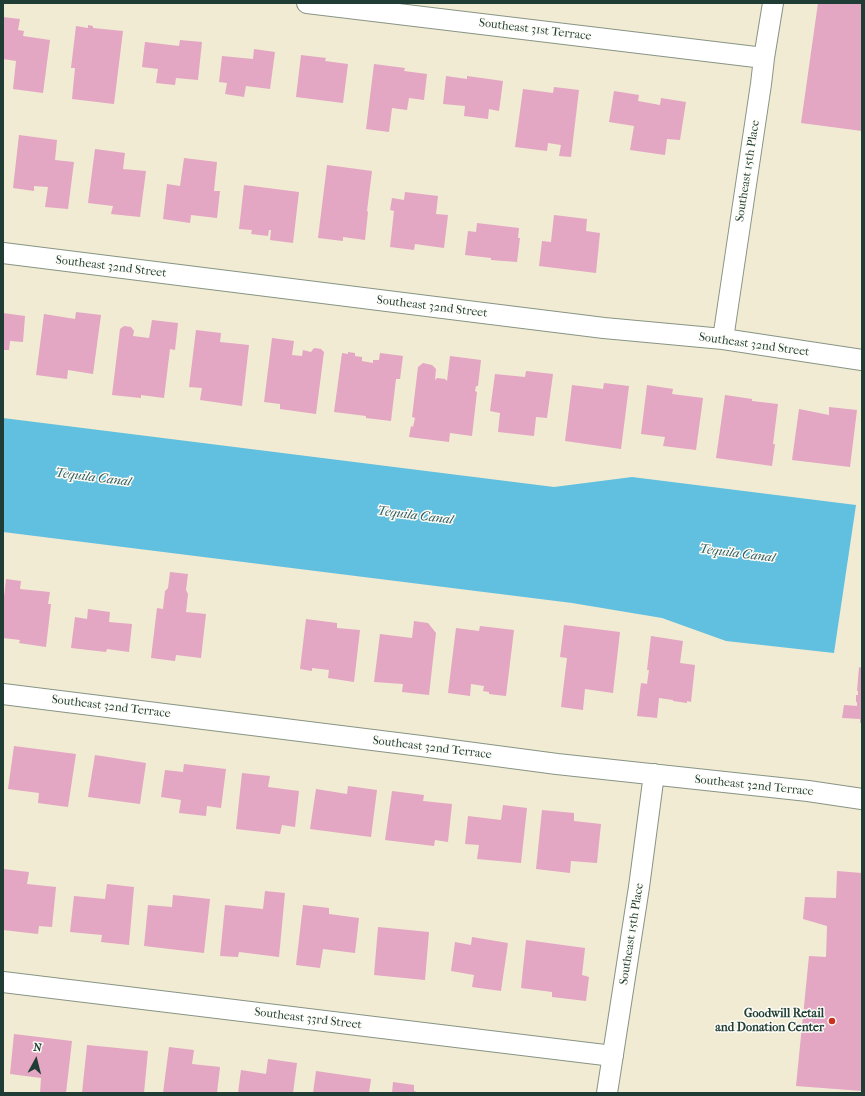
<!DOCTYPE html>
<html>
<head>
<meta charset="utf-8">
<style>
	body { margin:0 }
	#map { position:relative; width:865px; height:1096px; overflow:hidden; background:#f1ebd3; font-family:"IM FELL French Canon",serif }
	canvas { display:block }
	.frame { position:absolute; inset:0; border:4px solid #1f3d34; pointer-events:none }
	.north { position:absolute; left:16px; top:1040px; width:40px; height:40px; -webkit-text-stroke:3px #fdfcf7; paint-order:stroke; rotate:7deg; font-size:11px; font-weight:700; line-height:16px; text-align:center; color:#1f3d34 }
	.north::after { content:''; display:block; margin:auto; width:14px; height:18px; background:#1f3d34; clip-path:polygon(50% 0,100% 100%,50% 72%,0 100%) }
</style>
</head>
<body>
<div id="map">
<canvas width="865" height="1096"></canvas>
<div class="frame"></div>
<div class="north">N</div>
</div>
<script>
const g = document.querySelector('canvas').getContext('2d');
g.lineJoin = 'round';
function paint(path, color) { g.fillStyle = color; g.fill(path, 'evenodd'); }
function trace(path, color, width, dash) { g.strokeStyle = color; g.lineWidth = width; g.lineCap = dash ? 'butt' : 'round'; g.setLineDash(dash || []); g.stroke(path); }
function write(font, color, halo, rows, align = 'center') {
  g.font = font + ' "IM FELL French Canon",serif'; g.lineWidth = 3; g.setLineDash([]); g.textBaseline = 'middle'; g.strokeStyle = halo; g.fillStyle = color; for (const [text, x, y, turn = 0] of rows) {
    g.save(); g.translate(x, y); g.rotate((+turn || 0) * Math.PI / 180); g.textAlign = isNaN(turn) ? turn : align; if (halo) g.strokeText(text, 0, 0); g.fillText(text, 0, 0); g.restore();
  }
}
const water = new Path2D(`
	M 3,418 L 554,487 L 632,477 L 856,505 L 834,653 L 726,641 L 662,618 L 572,603 L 3,532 Z`);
const building = new Path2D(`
	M 818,3 L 862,3 L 862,131 L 801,123 Z
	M 3,17 L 20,19 L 18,30 L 24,31 L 23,36 L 50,40 L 43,93 L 13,89 L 16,61 L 3,59 Z
	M 88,25 L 93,26 L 93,28 L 123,31 L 114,104 L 72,99 L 75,68 L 71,68 L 76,26 L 88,28 Z
	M 180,40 L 202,42 L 198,80 L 176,78 L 175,85 L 156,83 L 158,69 L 142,67 L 145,42 L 179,46 Z
	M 254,49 L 275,52 L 270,89 L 246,86 L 244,97 L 225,94 L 227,83 L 219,82 L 222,56 L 253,59 Z
	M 301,55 L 326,58 L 325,61 L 348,64 L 343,103 L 296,97 Z
	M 374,64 L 405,68 L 404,71 L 427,74 L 424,100 L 409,98 L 407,110 L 392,108 L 389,132 L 366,129 Z
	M 446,76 L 467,79 L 467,76 L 503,81 L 499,111 L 489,109 L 488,119 L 464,116 L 465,106 L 443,104 Z
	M 554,87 L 579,90 L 571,157 L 559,156 L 561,145 L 548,143 L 547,151 L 515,147 L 523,89 L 553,93 Z
	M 614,91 L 639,95 L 638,101 L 660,105 L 661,98 L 686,102 L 680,140 L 667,139 L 665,155 L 630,150 L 634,126 L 609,122 Z
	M 19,135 L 57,140 L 55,160 L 74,162 L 68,209 L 45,207 L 48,187 L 34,186 L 34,191 L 13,188 Z
	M 95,149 L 125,153 L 123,169 L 146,171 L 140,217 L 111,214 L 113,206 L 88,203 Z
	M 184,158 L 217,162 L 214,191 L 220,191 L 217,218 L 191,215 L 190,223 L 163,219 L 167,184 L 180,186 Z
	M 327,165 L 372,171 L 367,211 L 368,212 L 365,240 L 343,237 L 343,241 L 318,238 Z
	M 244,185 L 299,192 L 293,243 L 270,240 L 271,230 L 269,230 L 268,236 L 251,234 L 252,230 L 239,229 Z
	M 405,192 L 438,196 L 436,214 L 448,215 L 444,248 L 415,244 L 414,250 L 390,247 L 394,211 L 390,210 L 392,198 L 404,200 Z
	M 554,215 L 587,219 L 586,231 L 600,233 L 596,273 L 539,266 L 542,241 L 551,242 Z
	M 477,223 L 519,228 L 518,238 L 520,238 L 517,262 L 491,260 L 491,258 L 465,255 L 468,231 L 476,232 Z
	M 76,312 L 101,315 L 93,374 L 68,370 L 67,379 L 36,375 L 44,314 L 75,319 Z
	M 3,313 L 25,316 L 23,342 L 10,341 L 9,350 L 3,350 Z
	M 152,320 L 178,323 L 175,350 L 170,349 L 164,398 L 141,395 L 141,398 L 112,395 L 120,329 L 124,326 L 131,327 L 134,331 L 133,336 L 149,338 Z
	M 196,330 L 221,333 L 220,342 L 249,345 L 242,406 L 200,400 L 202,388 L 189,387 Z
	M 272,338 L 294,341 L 292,355 L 302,356 L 303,350 L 311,352 L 314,348 L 321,349 L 324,352 L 316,414 L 280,409 L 280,404 L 264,402 Z
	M 348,352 L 355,353 L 355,356 L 362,357 L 362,361 L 373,363 L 373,360 L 379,360 L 380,353 L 403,356 L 400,379 L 396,379 L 391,421 L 366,418 L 366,416 L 334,412 L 342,353 L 348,354 Z
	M 450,356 L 481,360 L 478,386 L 476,386 L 475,391 L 477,392 L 472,436 L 450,433 L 449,442 L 409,437 L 411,426 L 413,427 L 415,418 L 412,417 L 418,367 L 423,363 L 432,365 L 436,369 L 435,380 L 437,378 L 445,379 L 447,381 Z
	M 526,371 L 553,374 L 547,418 L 536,417 L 534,436 L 498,432 L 500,413 L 490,411 L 495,374 L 525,377 Z
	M 604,383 L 629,386 L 621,449 L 565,441 L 572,385 L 603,389 Z
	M 647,385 L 673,389 L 672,394 L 703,398 L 696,450 L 663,446 L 665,437 L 641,434 Z
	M 725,395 L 752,399 L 752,401 L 778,404 L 773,444 L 775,444 L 772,466 L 716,458 Z
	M 829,407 L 857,410 L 850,467 L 792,460 L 799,409 L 829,415 Z
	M 170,572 L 188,574 L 186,590 L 188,594 L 186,612 L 206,614 L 201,658 L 176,655 L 175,661 L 151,658 L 157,608 L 163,609 L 165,591 L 168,588 Z
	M 6,579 L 21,581 L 20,589 L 50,592 L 48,604 L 51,604 L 46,647 L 19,643 L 20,640 L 3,638 L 3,606 Z
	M 88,609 L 110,612 L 109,622 L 132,624 L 129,652 L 107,649 L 106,652 L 71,648 L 75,617 L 87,619 Z
	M 306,619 L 337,623 L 337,628 L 360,630 L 354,682 L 328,678 L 329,670 L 312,668 L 312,671 L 300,669 Z
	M 414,621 L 428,623 L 436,633 L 429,695 L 402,692 L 403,684 L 374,682 L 380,634 L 412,638 Z
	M 564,625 L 620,632 L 613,693 L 585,689 L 583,710 L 561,707 L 567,658 L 560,657 Z
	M 480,626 L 514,630 L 506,696 L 489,694 L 489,692 L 483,691 L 484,686 L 471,684 L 470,696 L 448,693 L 456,628 L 479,631 Z
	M 651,636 L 683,641 L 680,663 L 695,665 L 691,702 L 687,701 L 687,703 L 673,701 L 673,700 L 659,698 L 657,718 L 637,716 L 641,683 L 647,684 L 649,670 L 647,670 Z
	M 859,667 L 862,668 L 862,723 L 860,723 L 860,719 L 842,718 L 844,705 L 857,706 L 857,702 L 856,702 L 856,695 L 858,695 L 858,691 L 857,691 Z
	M 14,746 L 76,754 L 68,807 L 38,803 L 39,793 L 8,789 Z
	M 95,755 L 146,763 L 140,804 L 88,797 Z
	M 184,764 L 226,769 L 221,808 L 207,806 L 206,816 L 179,813 L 181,800 L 161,797 L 165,770 L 183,772 Z
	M 242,773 L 270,776 L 268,787 L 299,791 L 295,827 L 282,825 L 280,834 L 236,829 Z
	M 348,786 L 377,790 L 371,837 L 310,829 L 316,789 L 347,794 Z
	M 392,791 L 424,795 L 423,801 L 452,804 L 448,842 L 435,840 L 434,846 L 385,840 Z
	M 503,805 L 527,808 L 521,863 L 477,859 L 479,845 L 465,844 L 468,816 L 501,820 Z
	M 542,810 L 574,813 L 574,821 L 601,824 L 597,863 L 571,861 L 570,873 L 536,869 Z
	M 3,869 L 29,872 L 27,884 L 56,887 L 52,927 L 39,926 L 38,934 L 3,930 Z
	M 837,871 L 862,873 L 862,1091 L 796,1086 L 809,956 L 826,957 L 827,926 L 803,919 L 805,897 L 836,898 Z
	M 107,884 L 134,887 L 129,945 L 101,942 L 102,935 L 70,932 L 74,896 L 105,899 Z
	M 265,891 L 285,893 L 279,957 L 239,952 L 238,957 L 220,956 L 225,905 L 263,909 Z
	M 173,895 L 210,899 L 204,953 L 144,946 L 148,905 L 172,907 Z
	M 303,905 L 329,908 L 329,914 L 359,918 L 355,953 L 323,949 L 320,968 L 296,965 Z
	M 378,927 L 429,932 L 425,980 L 374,975 Z
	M 472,937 L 508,943 L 501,991 L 472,987 L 474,975 L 451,971 L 455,942 L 471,945 Z
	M 526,940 L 585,948 L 582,975 L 589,977 L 586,1001 L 552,997 L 552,992 L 521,988 Z
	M 14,1034 L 72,1041 L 66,1093 L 40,1093 L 41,1078 L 10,1074 Z
	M 87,1045 L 148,1051 L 144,1093 L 82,1093 Z
	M 169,1047 L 194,1050 L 192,1064 L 220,1067 L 217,1093 L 163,1093 Z
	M 268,1059 L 297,1063 L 293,1093 L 238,1093 L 241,1070 L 266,1074 Z
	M 316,1071 L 371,1079 L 369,1093 L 313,1093 Z
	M 393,1082 L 414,1085 L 414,1091 L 420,1093 L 392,1093 Z`);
const street = new Path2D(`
	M 307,3 L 764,58
	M 3,253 L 467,311 L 604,328 L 723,339 L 862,360
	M 723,339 L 761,84 L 764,58 L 773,3
	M 3,694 L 421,746 L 557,764 L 808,791 L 862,799
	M 3,982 L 613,1056
	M 607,1093 L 639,887 L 654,774`);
const markers = [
	[832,1021,4,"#c8321e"]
];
const streetNames = [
	["Southeast 31st Terrace",535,30,7],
	["Southeast 15th Place",748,171,-81],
	["Southeast 32nd Street",111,267,7],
	["Southeast 32nd Street",432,307,7],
	["Southeast 32nd Street",754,345,8],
	["Southeast 32nd Terrace",111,707,7],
	["Southeast 32nd Terrace",432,748,7],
	["Southeast 32nd Terrace",754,786,6],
	["Southeast 15th Place",632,934,-81],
	["Southeast 33rd Street",308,1019,7]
];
const poiNames = [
	["Goodwill Retail",824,1014],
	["and Donation Center",824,1028]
];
const waterNames = [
	["Tequila Canal",93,478,7],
	["Tequila Canal",415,516,7],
	["Tequila Canal",737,554,7]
];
paint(water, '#61c0df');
paint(building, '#e3a6c3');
trace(street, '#889484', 22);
trace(street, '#fff', 20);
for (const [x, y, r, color] of markers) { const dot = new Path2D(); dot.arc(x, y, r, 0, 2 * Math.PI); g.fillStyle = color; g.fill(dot); trace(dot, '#fdfcf7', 1.5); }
write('12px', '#1f3d34', '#fdfcf7', streetNames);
write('bold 12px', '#1f3d34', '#fdfcf7', poiNames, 'right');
write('italic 13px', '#305e5f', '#fdfcf7', waterNames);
</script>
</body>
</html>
